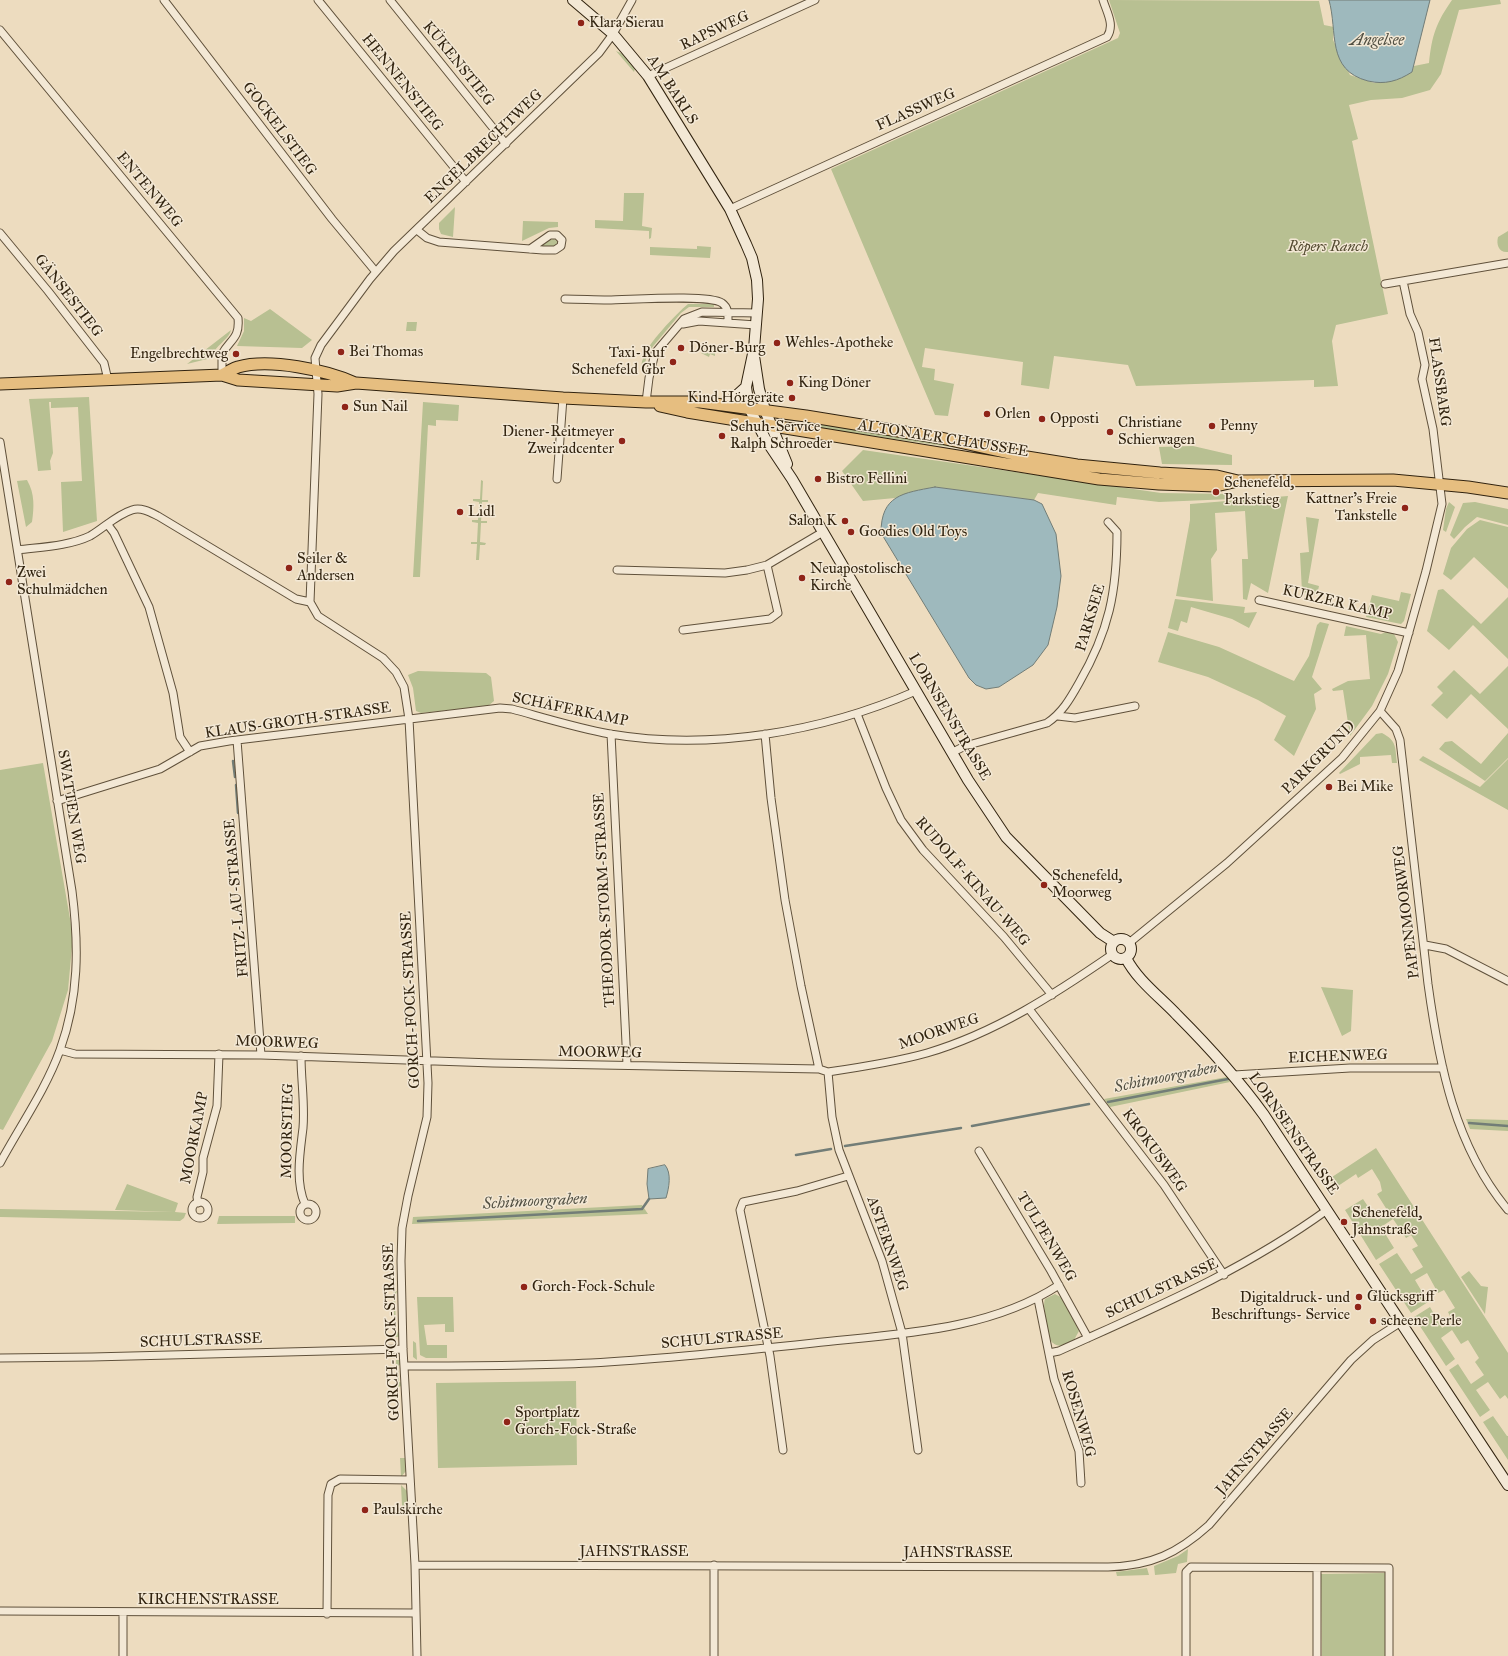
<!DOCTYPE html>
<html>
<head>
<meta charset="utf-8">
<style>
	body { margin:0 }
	canvas { display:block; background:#eddcbf }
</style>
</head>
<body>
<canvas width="1508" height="1656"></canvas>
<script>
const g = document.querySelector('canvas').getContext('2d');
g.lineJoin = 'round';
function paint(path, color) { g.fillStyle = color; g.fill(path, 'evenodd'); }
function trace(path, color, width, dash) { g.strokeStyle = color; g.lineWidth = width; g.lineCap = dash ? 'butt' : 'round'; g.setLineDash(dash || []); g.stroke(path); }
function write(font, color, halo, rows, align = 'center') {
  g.font = font + ' "IM FELL Great Primer",serif'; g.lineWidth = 3; g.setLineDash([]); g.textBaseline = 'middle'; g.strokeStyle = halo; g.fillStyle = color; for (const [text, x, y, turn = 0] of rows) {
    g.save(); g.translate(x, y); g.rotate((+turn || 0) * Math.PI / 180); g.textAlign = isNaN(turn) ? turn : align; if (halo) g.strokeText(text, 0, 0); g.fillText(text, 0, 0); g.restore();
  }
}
const green = new Path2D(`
	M 1109,0 L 1319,1 L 1324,25 L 1334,27 L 1333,40 L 1350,75 L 1374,83 L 1412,72 L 1414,66 L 1429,63 C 1432,35 1436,23 1452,0 L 1500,0 L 1501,4 L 1459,10 L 1441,74 L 1430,90 L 1402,98 L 1371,100 L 1349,105 L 1358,139 L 1352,141 L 1388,314 L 1336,325 L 1332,341 L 1338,386 L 1314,387 L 1314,380 L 1136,386 L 1128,365 L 1054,356 L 1049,389 L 1021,385 L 1023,362 L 925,348 L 922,367 L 935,369 L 934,380 L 954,384 L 948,416 L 935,415 L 831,169 L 1118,38 L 1120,33 Z
	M 616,51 L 623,54 L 635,68 L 634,72 Z
	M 624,193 L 644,193 L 642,226 L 652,228 L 651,238 L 649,239 L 649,231 L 595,228 L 595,220 L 623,221 Z
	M 455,207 L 453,237 L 441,234 L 439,229 L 439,223 Z
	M 523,221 L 558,222 L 558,227 L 549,228 L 522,241 Z
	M 1508,231 L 1508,252 C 1499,253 1496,245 1498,237 Z
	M 554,239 L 558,242 L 555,246 L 541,246 L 542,242 Z
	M 697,246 L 711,247 L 710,258 L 650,255 L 650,247 L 697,249 Z
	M 688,304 L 714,304 L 714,307 L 689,307 L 681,313 L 650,350 L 646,359 L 644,371 L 641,371 C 642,367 641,362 643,359 C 646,345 677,313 688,304 Z
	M 270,309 L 312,340 L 302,348 L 237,346 L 244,331 L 244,318 L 251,321 Z
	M 407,322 L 417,322 L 416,331 L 406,331 Z
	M 231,330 C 229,340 215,345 211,358 L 187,364 Z
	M 713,346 L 715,348 L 715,356 L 710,354 L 709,357 L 701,353 L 708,347 Z
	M 89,397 L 97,521 L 63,532 L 61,482 L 82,481 L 78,407 L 51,408 L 51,402 L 49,402 L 53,453 L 50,461 L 51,470 L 38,471 L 29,399 Z
	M 423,402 L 459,405 L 458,421 L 436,420 L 436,426 L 428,425 L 420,577 L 413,577 Z
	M 804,422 L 934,441 L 972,450 L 804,426 Z
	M 1193,446 L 1232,455 L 1232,465 L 1162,464 L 1159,447 Z
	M 863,450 L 1161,493 L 1234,494 L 1232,499 L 1159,502 L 1117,497 L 1116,505 L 1038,493 L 1034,500 L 935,487 L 919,490 L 895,498 L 863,501 L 842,471 Z
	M 27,480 C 35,494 34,507 32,522 L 26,527 L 17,481 Z
	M 481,480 L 483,481 L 482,500 L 488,500 L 488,502 L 482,502 L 482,508 L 479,508 L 479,502 L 473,501 L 473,499 L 480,499 Z
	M 1288,496 L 1268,593 L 1251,583 L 1247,600 L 1243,599 L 1242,559 L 1248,559 L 1245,511 L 1215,513 L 1217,550 L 1211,559 L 1213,601 L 1176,596 L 1190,520 L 1190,504 Z
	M 1449,502 L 1455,507 L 1446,532 L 1443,530 L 1446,509 Z
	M 1475,502 L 1508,509 L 1508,525 L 1477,517 L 1465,527 L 1454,539 L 1450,535 L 1463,503 Z
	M 479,511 L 482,511 L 481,521 L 487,521 L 487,523 L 481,523 L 480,542 L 486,543 L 485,545 L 480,545 L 479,560 L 476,560 L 477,544 L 471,544 L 471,542 L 477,542 L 478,523 L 472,522 L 472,520 L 478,520 Z
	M 1306,517 L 1319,519 L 1308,583 L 1319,586 L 1317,595 L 1302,592 L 1300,553 L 1309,552 Z
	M 1480,520 L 1508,527 L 1508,589 L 1474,557 L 1451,580 L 1443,574 L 1451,548 L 1467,529 Z
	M 1443,589 L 1481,624 L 1508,597 L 1508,659 L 1473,625 L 1449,650 L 1427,631 L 1438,590 Z
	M 1401,592 L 1411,594 L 1404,621 L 1401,624 L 1366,617 L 1372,595 L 1399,601 Z
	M 1175,599 L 1245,607 L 1244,613 L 1257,612 L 1249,628 L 1232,619 L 1191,607 L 1187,623 L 1181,621 L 1178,631 L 1168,628 Z
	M 1320,622 L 1329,624 L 1312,677 L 1322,689 L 1314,694 L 1316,709 L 1294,756 L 1274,740 L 1286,716 L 1258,700 L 1208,677 L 1158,662 L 1168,632 L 1219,647 L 1294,681 L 1309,656 L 1317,625 Z
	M 1346,626 L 1381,634 L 1386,632 L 1394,634 L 1398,642 L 1388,674 L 1372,706 L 1350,736 L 1343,690 L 1333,691 L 1332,689 L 1348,681 L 1370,679 L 1366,635 L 1344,636 Z
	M 1508,666 L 1508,729 L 1471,694 L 1447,719 L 1431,705 L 1443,693 L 1437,687 L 1454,670 L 1480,694 Z
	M 418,671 L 486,673 L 491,677 L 494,701 L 488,706 L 421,713 L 416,711 L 413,688 L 408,675 Z
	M 1382,733 C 1397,741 1395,747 1397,763 L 1392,763 L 1391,755 L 1360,757 L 1360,764 L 1340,774 L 1339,773 L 1376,734 Z
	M 1508,733 L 1508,758 L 1485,781 L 1439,749 L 1445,742 L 1452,741 L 1481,764 Z
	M 1423,756 L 1480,787 L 1508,759 L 1508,810 L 1419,760 Z
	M 43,763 L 73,936 L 68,990 L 52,1041 L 3,1130 L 0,1129 L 0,770 Z
	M 1321,987 L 1353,990 L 1351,1031 L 1342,1036 Z
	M 1227,1077 L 1230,1082 L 1110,1107 L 1104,1099 Z
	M 1466,1119 L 1508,1120 L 1508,1131 L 1470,1129 Z
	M 1376,1148 L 1508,1353 L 1508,1399 L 1505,1395 L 1500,1399 L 1488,1382 L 1476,1390 L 1490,1410 L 1480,1417 L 1449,1370 L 1458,1364 L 1471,1384 L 1484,1375 L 1475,1362 L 1479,1358 L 1468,1340 L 1461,1344 L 1452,1330 L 1441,1338 L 1455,1359 L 1446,1366 L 1414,1317 L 1430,1307 L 1442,1328 L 1453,1322 L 1448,1312 L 1455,1308 L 1444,1290 L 1438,1293 L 1427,1273 L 1415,1280 L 1428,1302 L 1411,1313 L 1379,1264 L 1397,1253 L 1411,1274 L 1423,1267 L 1412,1249 L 1418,1246 L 1411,1235 L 1406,1238 L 1393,1219 L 1381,1227 L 1394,1248 L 1376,1260 L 1345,1210 L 1363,1199 L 1377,1220 L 1389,1213 L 1377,1194 L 1382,1191 L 1380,1182 L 1372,1169 L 1358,1178 L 1356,1174 L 1335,1188 L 1329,1179 Z
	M 127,1184 L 178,1203 L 175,1212 L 186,1213 L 184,1218 L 180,1221 L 0,1217 L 0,1209 L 175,1212 L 115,1210 Z
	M 642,1205 L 648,1214 L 412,1224 L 413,1217 Z
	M 219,1216 L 295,1216 L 295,1223 L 217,1224 Z
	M 1469,1271 L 1481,1286 L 1488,1287 L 1485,1314 L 1461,1277 Z
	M 397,1291 L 395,1297 L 396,1331 L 400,1334 L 400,1337 L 395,1337 L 393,1292 Z
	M 1055,1294 L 1064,1299 L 1079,1331 L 1074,1340 L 1060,1346 C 1058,1345 1055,1345 1053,1343 C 1047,1339 1042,1306 1045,1299 Z
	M 417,1297 L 453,1297 L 454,1332 L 445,1332 L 445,1324 L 424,1325 L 427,1345 L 447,1345 L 447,1358 L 426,1358 L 420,1355 Z
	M 413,1341 L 416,1343 L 417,1360 L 413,1357 Z
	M 396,1360 L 400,1360 L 401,1364 L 398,1366 L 399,1382 L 402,1383 L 402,1386 L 397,1387 Z
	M 576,1381 L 577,1465 L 438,1468 L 436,1383 Z
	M 1493,1416 L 1507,1436 L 1508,1436 L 1508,1460 L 1483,1422 Z
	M 400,1458 L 405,1458 L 406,1471 L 401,1477 Z
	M 401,1485 L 407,1491 L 408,1505 L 402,1506 Z
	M 1188,1549 L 1187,1562 L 1178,1564 L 1176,1573 L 1155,1575 L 1154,1566 L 1178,1556 Z
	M 1147,1568 L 1149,1575 L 1117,1576 L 1116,1572 Z
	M 1385,1573 L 1386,1656 L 1322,1656 L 1321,1574 Z`);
const water = new Path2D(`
	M 1329,0 L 1430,0 L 1412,72 C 1398,81 1385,85 1368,81 C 1326,70 1338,32 1329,0 Z
	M 935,487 L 1034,500 L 1042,504 L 1056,534 L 1061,576 L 1057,607 L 1048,645 L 1033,665 L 999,687 L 986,689 L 976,685 L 969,678 L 881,533 C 881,495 903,493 935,487 Z
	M 665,1165 C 672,1173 669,1188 666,1198 L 649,1199 L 647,1184 L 648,1169 Z`);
const stream = new Path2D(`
	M 233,761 L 235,777
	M 236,785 L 238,813
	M 1108,1102 L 1228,1079
	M 1469,1123 L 1508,1126
	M 972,1126 L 1089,1104
	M 845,1146 L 961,1128
	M 796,1155 L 831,1149
	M 418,1221 L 642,1209 L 649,1199`);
const street = new Path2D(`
	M 164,0 L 332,219 L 376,272
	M 318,0 L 466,182
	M 390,0 L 506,144
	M 0,30 L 238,318 C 240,339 230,339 222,354 L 222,375
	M 648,76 L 815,0
	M 730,209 L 1107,37 C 1115,25 1107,13 1103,0
	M 417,230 L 427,238 L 439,242 L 543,250 L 555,250 L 561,246 L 562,240 L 557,235 L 550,235 L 530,249
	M 0,233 L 48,291 L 104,363 L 108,380
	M 1385,284 L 1508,263
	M 565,299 C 580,299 594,300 608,300 C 629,300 708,294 722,303 C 729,308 728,315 728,323
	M 683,324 L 699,321 L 756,325
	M 646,402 L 649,378 L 655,353 L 684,319 L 702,312 L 757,313
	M 0,442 L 72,891 C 79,946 79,997 60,1050 C 46,1089 20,1126 0,1163
	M 557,479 L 563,398
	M 108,525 L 114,533 L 149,607 L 173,693 L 180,737 L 190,752
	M 18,550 C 41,547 69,546 90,536 C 104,528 116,515 132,510 C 141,507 150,512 158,516 L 296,599 L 310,602
	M 617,570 L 725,573 L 747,570 L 767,565 L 823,532
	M 1259,600 L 1409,633
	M 683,630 L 770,619 L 778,613 L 767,565
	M 1380,711 L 1396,729 L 1400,740 L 1428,984 C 1439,1064 1455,1147 1508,1210
	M 857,714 L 886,788 L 901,820 L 923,850 L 1004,937 L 1052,995
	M 1058,716 L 1075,718 L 1135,706
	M 611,734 L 627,1064
	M 765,734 L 771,798 L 785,900 L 801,986 L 819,1069
	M 237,740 L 261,1055
	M 953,752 L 965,746 L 1047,723 C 1062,713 1070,699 1079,683 C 1109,631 1117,592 1117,532 L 1108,522
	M 57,801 L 160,769 L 200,746 L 229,741 L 500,708 L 512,709 C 545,718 577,728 610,734 C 711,751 822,732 916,691
	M 1129,943 L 1227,863 L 1342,758 L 1380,711 L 1398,671 L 1426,571 L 1442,504 L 1433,429 L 1422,379 L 1425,365 L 1418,332 L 1410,314 L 1403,281
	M 1425,945 L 1446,949 L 1508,981
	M 1029,1009 L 1164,1185 L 1224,1275
	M 60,1050 L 75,1054 L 261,1055 L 493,1063 L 819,1069 L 828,1072 C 862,1067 895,1062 927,1053 C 995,1033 1055,994 1113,954
	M 301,1056 C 301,1080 305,1104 303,1128 C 300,1153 295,1181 305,1204
	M 828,1072 L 832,1117 L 839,1150 L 882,1261 L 902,1333 L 918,1450
	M 1234,1075 L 1350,1068 L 1443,1068
	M 979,1151 L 1051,1271 L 1088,1338
	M192 1210a8 8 0 1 1 16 0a8 8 0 1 1-16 0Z
	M 198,1203 L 197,1197 L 203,1172 L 203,1158 L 217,1106 L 219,1054
	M300 1212a8 8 0 1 1 16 0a8 8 0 1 1-16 0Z
	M 1038,1299 L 1054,1379 L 1079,1451 L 1081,1483
	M 1049,1353 L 1059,1351 C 1152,1309 1243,1271 1327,1210
	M 0,1358 L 92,1357 L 403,1349
	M 404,1366 C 466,1366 529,1366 591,1363 C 666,1359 740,1351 814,1343 C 896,1334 989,1331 1059,1285
	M 783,1450 L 770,1356 L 740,1210 L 743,1202 L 797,1191 L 848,1176
	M 415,1565 L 1108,1567 C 1151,1566 1178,1553 1209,1525 L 1351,1360 L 1373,1340 L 1401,1322
	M 714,1565 L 714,1656
	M 1317,1569 L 1317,1656
	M 0,1611 L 416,1613
	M 123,1613 L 123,1656
	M 327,1614 L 328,1495 L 331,1484 L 340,1479 L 410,1480
	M 417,1656 L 415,1565 L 403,1349 L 401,1261 L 402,1228 L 408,1196 L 427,1117 L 428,1083 L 409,719 L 404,687 L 396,672 L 383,658 L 318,616 L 310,602 L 318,394 L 315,358 L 321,345 L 370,279 L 394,251 L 599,53 L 613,34 L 632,0
	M 1186,1656 L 1186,1572 L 1191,1567 L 1389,1568 L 1389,1656`);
const secondary = new Path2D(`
	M 573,0 L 613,34 L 648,76 L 730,209 L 746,244 L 752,258 L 757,280 L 758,299 L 754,349 L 746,387 L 749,408 L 766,440 L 792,479 L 968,780 L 1006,837 L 1100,933 L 1114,942
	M 754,356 L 759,389 L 765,410 L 787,464
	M 726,405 L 746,387
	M1111 949a10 10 0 1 1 20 0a10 10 0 1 1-20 0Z
	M 1126,958 C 1137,980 1160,997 1177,1015 C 1208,1046 1238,1079 1264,1115 L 1508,1485`);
const primary = new Path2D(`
	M 222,375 C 227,372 232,369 238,367 C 270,358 326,370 355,383
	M 0,384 L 222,375 L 238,380 L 337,386 L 356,383 L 563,398 L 646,402 L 700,402 L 806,416 L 941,438 L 1027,457 L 1077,465 L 1160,473 L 1217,476 L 1238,481
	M 660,406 L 687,412 L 1099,479 L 1159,484 L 1216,486 L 1238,481 L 1393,480 L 1468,487 L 1508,493`);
const markers = [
	[581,23,4,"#8f2418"],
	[777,343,4,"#8f2418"],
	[681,348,4,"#8f2418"],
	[341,352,4,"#8f2418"],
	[236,354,4,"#8f2418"],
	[673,362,4,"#8f2418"],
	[790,383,4,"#8f2418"],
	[792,398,4,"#8f2418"],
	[345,407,4,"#8f2418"],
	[987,414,4,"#8f2418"],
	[1042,419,4,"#8f2418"],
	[1212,426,4,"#8f2418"],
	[1110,432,4,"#8f2418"],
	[722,436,4,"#8f2418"],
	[622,441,4,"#8f2418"],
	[818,479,4,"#8f2418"],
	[1216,492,4,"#8f2418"],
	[1405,508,4,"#8f2418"],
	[460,512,4,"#8f2418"],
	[845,521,4,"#8f2418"],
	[851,532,4,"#8f2418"],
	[289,568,4,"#8f2418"],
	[802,578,4,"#8f2418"],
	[9,582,4,"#8f2418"],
	[1329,787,4,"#8f2418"],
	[1044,885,4,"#8f2418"],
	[1344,1222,4,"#8f2418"],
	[524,1287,4,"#8f2418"],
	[1359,1297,4,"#8f2418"],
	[1358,1307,4,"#8f2418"],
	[1373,1321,4,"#8f2418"],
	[507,1422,4,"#8f2418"],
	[365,1510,4,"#8f2418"]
];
const poiNames = [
	["Klara Sierau",589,23],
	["Wehles-Apotheke",785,343],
	["Döner-Burg",689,348],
	["Bei Thomas",349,352],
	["Taxi-Ruf",665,353,"right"],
	["Schenefeld Gbr",665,370,"right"],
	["Engelbrechtweg",228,354,"right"],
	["King Döner",798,383],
	["Kind Hörgeräte",784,398,"right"],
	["Sun Nail",353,407],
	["Orlen",995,414],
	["Opposti",1050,419],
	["Christiane",1118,423],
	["Schierwagen",1118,440],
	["Penny",1220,426],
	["Schuh-Service",730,427],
	["Ralph Schroeder",730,444],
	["Diener-Reitmeyer",614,432,"right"],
	["Zweiradcenter",614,449,"right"],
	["Bistro Fellini",826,479],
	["Schenefeld,",1224,483],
	["Parkstieg",1224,500],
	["Kattner's Freie",1397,499,"right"],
	["Tankstelle",1397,516,"right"],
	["Lidl",468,512],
	["Salon K",837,521,"right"],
	["Goodies Old Toys",859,532],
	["Seiler &",297,559],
	["Andersen",297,576],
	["Neuapostolische",810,569],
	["Kirche",810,586],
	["Zwei",17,573],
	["Schulmädchen",17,590],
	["Bei Mike",1337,787],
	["Schenefeld,",1052,876],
	["Moorweg",1052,893],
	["Schenefeld,",1352,1213],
	["Jahnstraße",1352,1230],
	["Gorch-Fock-Schule",532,1287],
	["Glücksgriff",1367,1297],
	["Digitaldruck- und",1350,1298,"right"],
	["Beschriftungs- Service",1350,1315,"right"],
	["scheene Perle",1381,1321],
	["Sportplatz",515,1413],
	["Gorch-Fock-Straße",515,1430],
	["Paulskirche",373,1510]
];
const streetNames = [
	["RAPSWEG",715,31,-25],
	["KÜKENSTIEG",458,64,51],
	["HENNENSTIEG",402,83,51],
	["AM BARLS",672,90,57],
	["FLASSWEG",916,110,-24],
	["GOCKELSTIEG",279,129,53],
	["ENGELBRECHTWEG",484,147,-44],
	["ENTENWEG",149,190,50],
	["GÄNSESTIEG",68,296,52],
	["FLASSBARG",1439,382,82],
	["ALTONAER CHAUSSEE",943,439,9],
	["KURZER KAMP",1337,603,13],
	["PARKSEE",1091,618,-73],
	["SCHÄFERKAMP",570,710,12],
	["LORNSENSTRASSE",949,717,59],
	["KLAUS-GROTH-STRASSE",298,721,-8],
	["PARKGRUND",1319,758,-45],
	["SWATTEN WEG",71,807,81],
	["RUDOLF-KINAU-WEG",972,882,49],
	["FRITZ-LAU-STRASSE",237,898,-95],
	["THEODOR-STORM-STRASSE",605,900,-93],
	["PAPENMOORWEG",1407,912,-97],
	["GORCH-FOCK-STRASSE",411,1000,-93],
	["MOORWEG",939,1032,-19],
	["MOORWEG",277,1043,2],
	["MOORWEG",600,1053,1],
	["EICHENWEG",1338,1057,-2],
	["MOORSTIEG",288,1131,-89],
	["LORNSENSTRASSE",1293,1134,55],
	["MOORKAMP",195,1138,-79],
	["KROKUSWEG",1154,1151,54],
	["TULPENWEG",1046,1237,59],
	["ASTERNWEG",887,1244,71],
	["SCHULSTRASSE",1162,1289,-25],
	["GORCH-FOCK-STRASSE",392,1332,-92],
	["SCHULSTRASSE",722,1339,-5],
	["SCHULSTRASSE",201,1341,-2],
	["ROSENWEG",1078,1414,74],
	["JAHNSTRASSE",1255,1452,-49],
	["JAHNSTRASSE",634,1552],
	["JAHNSTRASSE",958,1553],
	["KIRCHENSTRASSE",208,1600]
];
const parkNames = [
	["Röpers Ranch",1328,247]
];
const waterNames = [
	["Angelsee",1377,41],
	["Schitmoorgraben",1166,1078,-11],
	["Schitmoorgraben",535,1202,-3]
];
paint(green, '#b8c092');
paint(water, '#9eb9bd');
trace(water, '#727d77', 1);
trace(stream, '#727d77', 2.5);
trace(street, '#60513b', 9);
trace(secondary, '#31230f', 12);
trace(primary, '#31230f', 13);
trace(street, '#f3e8d5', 7);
trace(secondary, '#f3e8d5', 10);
trace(primary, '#e6be80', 11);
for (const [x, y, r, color] of markers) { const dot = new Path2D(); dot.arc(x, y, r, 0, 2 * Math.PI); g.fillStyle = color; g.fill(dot); trace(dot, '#f3e8d5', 1.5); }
write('15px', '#31230f', '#f3e8d5', poiNames, 'left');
write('15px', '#31230f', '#f3e8d5', streetNames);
write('italic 15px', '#534a30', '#f3e8d5', parkNames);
write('italic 16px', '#525043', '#f3e8d5', waterNames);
</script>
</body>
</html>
